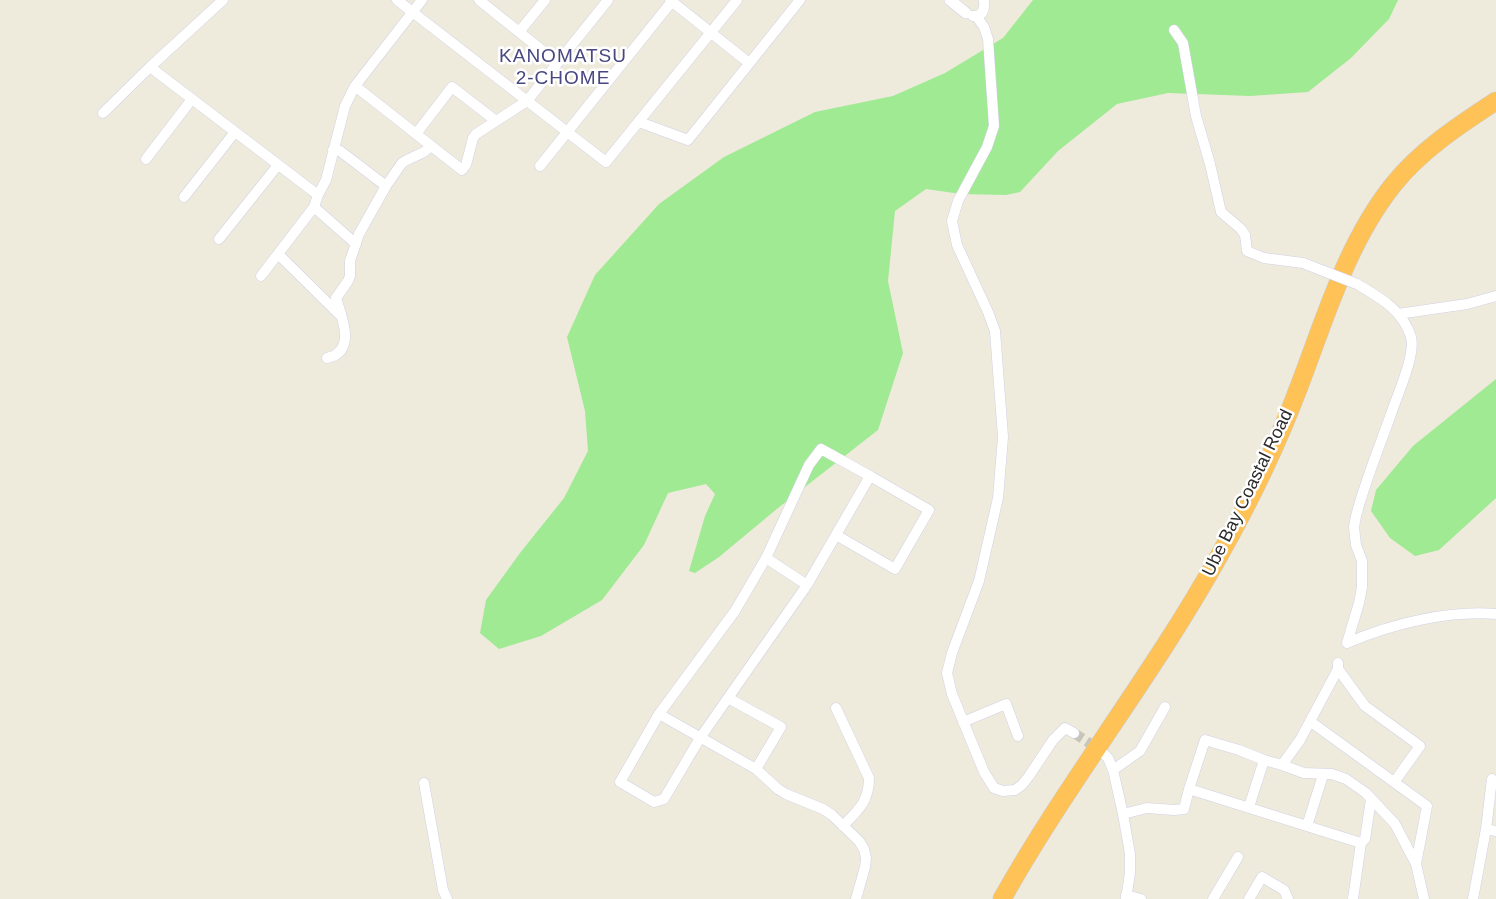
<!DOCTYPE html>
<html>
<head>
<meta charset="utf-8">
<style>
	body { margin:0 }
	canvas { display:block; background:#eeeadc }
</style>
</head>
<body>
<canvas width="1496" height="899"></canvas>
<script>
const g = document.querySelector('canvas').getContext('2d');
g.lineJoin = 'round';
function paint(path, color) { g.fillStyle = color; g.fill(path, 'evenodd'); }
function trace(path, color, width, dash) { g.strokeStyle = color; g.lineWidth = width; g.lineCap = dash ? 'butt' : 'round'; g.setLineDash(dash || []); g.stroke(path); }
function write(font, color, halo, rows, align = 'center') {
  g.font = font + ' Helvetica,sans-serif'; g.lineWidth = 5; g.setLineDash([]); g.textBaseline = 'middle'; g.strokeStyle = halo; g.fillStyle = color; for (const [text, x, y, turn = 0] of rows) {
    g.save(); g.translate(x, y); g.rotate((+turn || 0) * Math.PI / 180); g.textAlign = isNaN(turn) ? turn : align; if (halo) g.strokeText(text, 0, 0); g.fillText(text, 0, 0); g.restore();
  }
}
const green = new Path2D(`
	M 1033,0 L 1398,0 L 1389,19 L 1351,58 L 1308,92 L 1250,96 L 1168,93 L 1117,104 L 1058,151 L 1020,192 L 1006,195 L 961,194 L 926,189 L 895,211 L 888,281 L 903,353 L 878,430 L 778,508 L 719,557 L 695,573 L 689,571 L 705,516 L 715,494 L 706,484 L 668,493 L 644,545 L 602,600 L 541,636 L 499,649 L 480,633 L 486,600 L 520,553 L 564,498 L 588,451 L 585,411 L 567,337 L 595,275 L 659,204 L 724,157 L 815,112 L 893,96 L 945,73 L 1003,38 Z
	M 1496,379 L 1496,498 L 1439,550 L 1415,556 L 1390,538 L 1371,511 L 1376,490 L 1413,446 Z`);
const minorTunnel = new Path2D(`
	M 1074,733 L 1100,750`);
const minor = new Path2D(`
	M 397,0 L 606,162 L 737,0
	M 479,0 L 558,63
	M 670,0 L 749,63
	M 973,16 C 983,17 985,9 984,0
	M 977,17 L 984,27 L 988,39 L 994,126 L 987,147 L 958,201 L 952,221 L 957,245 L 988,312 L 995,331 L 1003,437 L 998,498 L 979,581 L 952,653 L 947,673 L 952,694 L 984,772 L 994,788 L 1003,791 L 1015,790 L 1022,785 L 1029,776 L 1053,740 L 1065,728 L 1074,733
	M 1174,30 L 1183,43 L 1196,116 L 1210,164 L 1221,212 L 1241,229 L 1245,235 L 1247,251 L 1264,258 L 1303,263
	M 519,32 L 545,0
	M 150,67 L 318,195
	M 355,86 L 462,170 L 466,165 L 473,138 L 476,134 L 527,101 L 608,0
	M 103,113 L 150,67 L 223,0
	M 639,122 L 688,140 L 800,0
	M 416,134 L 452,87 L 496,121
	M 333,150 L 340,151 L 386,186
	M 146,159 L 192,99
	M 540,166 L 673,0
	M 184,197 L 235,132
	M 314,207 L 356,244
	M 219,239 L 278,165
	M 278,254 L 340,315
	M 261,276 L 314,207 L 318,195 L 326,180 L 345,106 L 355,86 L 422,0
	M 1398,314 L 1467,304 L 1496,296
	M 327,358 C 357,352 342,317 336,298 L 348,281 L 350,276 L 350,261 L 359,234 L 386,186 L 402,163 L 407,160 L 424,152 L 431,146
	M 821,449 L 870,476 L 807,585 L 700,738 L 664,799 L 654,802 L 620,782 L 659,714 L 735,611 L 766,558 L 809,465 Z
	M 836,535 L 895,569 L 929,510 L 870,476
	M 766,558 L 807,585
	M 1347,643 L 1359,603 L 1362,587 L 1362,561 L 1356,545 L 1354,527 L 1356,516 C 1365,481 1379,448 1391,414 C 1397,396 1416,354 1411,337 C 1403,310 1379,297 1357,284
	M 1347,643 C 1391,624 1448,610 1496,614
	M 1338,669 L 1365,706 L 1420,746 L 1395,781
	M 728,698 L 781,727 L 756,769
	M 836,708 L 869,778 C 869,802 858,810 843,826
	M 659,714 L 756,769 L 778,789 L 786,794 L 823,809 L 832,815 L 859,841 L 864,849 L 866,858 L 865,867 L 856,899
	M 963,722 L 1006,704 L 1018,736
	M 1311,722 L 1427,806 L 1416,864
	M 1101,751 L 1108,758 L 1113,770 L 1123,814 L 1130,854 L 1130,873 L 1126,899
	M 1282,765 L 1304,773 L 1332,774 L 1346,779 L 1366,793 L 1395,824 L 1416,864 L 1424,899
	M 1113,770 L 1140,751 L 1165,707
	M 424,783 L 443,890 L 447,899
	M 1189,789 L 1361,843 L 1353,899
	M 1249,807 L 1264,760
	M 1123,814 L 1147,808 L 1174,810 L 1184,809 L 1189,789 L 1205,740 L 1239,750 L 1264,760 L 1282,765 L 1300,740 L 1338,669 L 1338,663
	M 1307,826 L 1323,775
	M 1486,829 L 1496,831
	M 1361,843 L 1365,839 L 1371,799
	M 1126,895 L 1141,899
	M 1213,899 L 1238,857
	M 1249,899 L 1262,877 L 1284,890 L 1288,899
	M 1473,899 L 1486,829 L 1492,779`);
const tertiary = new Path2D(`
	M 950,0 L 966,13`);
const motorway = new Path2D(`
	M 1002,899 C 1068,781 1153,675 1219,556 C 1250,501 1278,443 1300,384 C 1326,316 1347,243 1393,185 C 1421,150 1458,126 1496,101`);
const minorBridge = new Path2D(`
	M 1303,263 L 1357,284`);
const streetNames = [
	["Ube Bay Coastal Road",1248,493,-64]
];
const neighbourhoodNames = [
	["KANOMATSU",563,57],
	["2-CHOME",563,79]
];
paint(green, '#9fea93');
trace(minorTunnel, '#c7c4b9', 10, [10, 5]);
trace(minor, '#d1d1e5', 11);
trace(tertiary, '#d1d1e5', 12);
trace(motorway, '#ccc', 19);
trace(minor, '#fff', 10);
trace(tertiary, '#fff', 11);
trace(motorway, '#ffc256', 18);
trace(minorBridge, '#d1d1e5', 11, []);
trace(minorBridge, '#fff', 10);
write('18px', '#2b2b2b', '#fff', streetNames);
g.letterSpacing = '1px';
write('19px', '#484781', '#fff', neighbourhoodNames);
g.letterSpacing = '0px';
</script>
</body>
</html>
